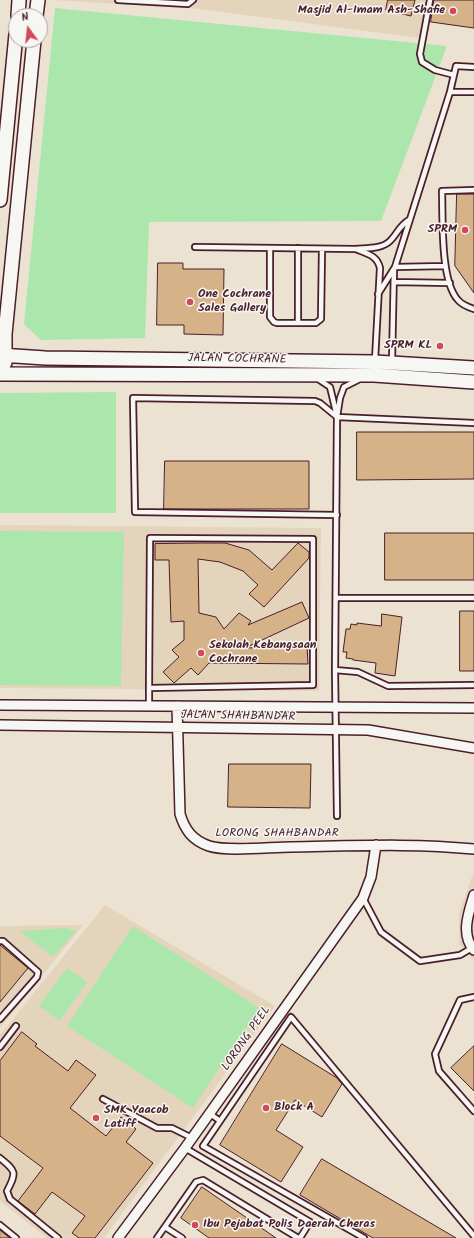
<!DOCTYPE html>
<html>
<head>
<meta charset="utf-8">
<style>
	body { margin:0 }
	#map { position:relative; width:474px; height:1238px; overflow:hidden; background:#ece2d2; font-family:Kalam,sans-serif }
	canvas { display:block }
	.north { position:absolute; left:8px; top:8px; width:40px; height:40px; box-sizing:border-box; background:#f6f6f2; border:1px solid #b1a0a2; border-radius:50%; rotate:345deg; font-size:11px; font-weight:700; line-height:16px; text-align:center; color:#4a1f2b }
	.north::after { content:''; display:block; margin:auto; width:14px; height:18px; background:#d1495b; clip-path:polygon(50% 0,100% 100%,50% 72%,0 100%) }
</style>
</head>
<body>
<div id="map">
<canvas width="474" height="1238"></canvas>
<div class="north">N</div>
</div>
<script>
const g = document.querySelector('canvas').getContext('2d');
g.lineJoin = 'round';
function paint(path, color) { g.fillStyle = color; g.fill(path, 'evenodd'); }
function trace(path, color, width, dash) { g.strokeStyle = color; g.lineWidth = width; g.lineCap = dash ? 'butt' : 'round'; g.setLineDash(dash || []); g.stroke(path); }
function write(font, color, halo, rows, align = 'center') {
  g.font = font + ' Kalam,sans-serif'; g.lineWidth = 3; g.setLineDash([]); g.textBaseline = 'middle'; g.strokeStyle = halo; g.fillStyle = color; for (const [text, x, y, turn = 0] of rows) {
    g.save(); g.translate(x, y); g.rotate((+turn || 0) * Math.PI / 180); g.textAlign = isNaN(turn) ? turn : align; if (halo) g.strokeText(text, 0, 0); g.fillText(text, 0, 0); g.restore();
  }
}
const built = new Path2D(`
	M 52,0 L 427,0 L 419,38 L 200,9 Z
	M 0,525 L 321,528 L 319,691 L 0,688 Z
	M 474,871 L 474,960 L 459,944 L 459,913 Z
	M 105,905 L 275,1006 L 104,1238 L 47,1238 L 0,1201 L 0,1035 Z
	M 83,925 L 0,1028 L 0,926 Z`);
const green = new Path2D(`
	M 55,8 L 447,46 L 381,221 L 149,222 L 145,338 L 41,340 L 24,324 Z
	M 116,392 L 116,513 L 0,513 L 0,393 Z
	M 0,531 L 124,532 L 121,686 L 0,685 Z
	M 133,926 L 259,1008 L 193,1108 L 67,1026 Z
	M 66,928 L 76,931 L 53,957 L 20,931 Z
	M 67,968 L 87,982 L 60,1021 L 39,1006 Z`);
const building = new Path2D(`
	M 388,0 L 415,0 L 411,16 L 386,10 Z
	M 434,0 L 474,0 L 474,28 L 431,22 Z
	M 457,194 L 474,194 L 474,293 L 455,266 Z
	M 158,263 L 183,263 L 183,269 L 224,269 L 223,335 L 184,334 L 184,325 L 157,325 Z
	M 357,432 L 474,432 L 474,479 L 357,480 Z
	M 165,461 L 309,461 L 309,509 L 164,509 Z
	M 385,533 L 474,533 L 474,580 L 385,580 Z
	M 201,543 L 225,543 L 249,550 L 272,570 L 298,543 L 309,552 L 309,558 L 264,607 L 249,594 L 258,585 L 243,571 L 220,562 L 198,559 L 199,613 L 216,617 L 224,629 L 239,613 L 251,621 L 248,625 L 302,602 L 309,618 L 245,648 L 307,646 L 308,664 L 209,663 L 198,675 L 191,668 L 174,683 L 163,672 L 179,657 L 172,650 L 184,640 L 184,621 L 171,622 L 169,560 L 155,560 L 155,544 Z
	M 460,611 L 474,611 L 474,671 L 460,671 Z
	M 382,614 L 402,617 L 395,676 L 375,673 L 376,663 L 353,660 L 353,659 L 346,658 L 347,652 L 343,652 L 346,629 L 350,629 L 351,624 L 357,625 L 357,623 L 381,626 Z
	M 229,764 L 311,764 L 310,808 L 228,807 Z
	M 0,945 L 28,968 L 0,1002 Z
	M 22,1032 L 37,1044 L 35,1046 L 68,1071 L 76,1060 L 96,1075 L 70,1108 L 106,1136 L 121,1117 L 136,1129 L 126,1142 L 153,1163 L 95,1238 L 79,1238 L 72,1233 L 85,1216 L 52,1192 L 35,1214 L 18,1201 L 43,1168 L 0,1136 L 0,1061 Z
	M 282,1044 L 337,1078 L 342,1084 L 322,1117 L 295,1100 L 276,1130 L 303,1147 L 281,1182 L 220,1145 Z
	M 474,1046 L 474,1091 L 451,1068 Z
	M 322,1159 L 456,1238 L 373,1238 L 300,1195 Z
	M 202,1187 L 276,1238 L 209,1238 L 181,1218 Z
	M 0,1230 L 10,1238 L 0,1238 Z`);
const lane = new Path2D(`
	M 118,0 L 188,4 L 193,0
	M 430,0 L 420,54 L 422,62 L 435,70 L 454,75
	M 450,92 L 456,66 L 474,67
	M 474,190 L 442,191 C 443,217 440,281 458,300 C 462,305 468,307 474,309
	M 195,247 L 356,249 C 367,248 382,249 390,241 C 397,234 400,225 409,220
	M 270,248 L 270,317 L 274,322 L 277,323 L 316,323 L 321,319 L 322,249
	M 356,249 C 367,254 377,255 380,268 L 375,360
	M 395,267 L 445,266
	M 394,282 L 450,283
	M 378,294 L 395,267 L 450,92 L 474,92
	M 298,323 L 298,248
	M 392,361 L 394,269
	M 318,379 L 330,387 L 336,412
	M 337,515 L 135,512 L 133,398 L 315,401 L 320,403 L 337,417 L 474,423
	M 336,598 L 474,598
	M 335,670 L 358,672 L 388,686 L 474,685
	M 149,688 L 313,685 L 313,539 L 150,538 L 149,688 L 149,706
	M 337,816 L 335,670 L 337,417 L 340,398 L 344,387 L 358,380
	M 363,898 L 381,932 L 420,961 L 460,955 L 472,948
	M 0,941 L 3,941 L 38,972 L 37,977 L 0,1019
	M 474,997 L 460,1000 L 435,1054 L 439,1071 L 474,1111
	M 0,1047 L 16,1026
	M 103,1099 L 157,1128 L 172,1128 L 192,1138
	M 209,1113 L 220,1121
	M 185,1148 L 310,1222 L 300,1238
	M 0,1158 C 16,1171 17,1172 7,1191 L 10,1199 L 58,1238
	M 0,1225 L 16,1238
	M 165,1227 L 182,1238
	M 157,1238 L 196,1182 L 203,1180 L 298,1238
	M 364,1238 L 203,1146 L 291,1017 L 474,1236`);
const street = new Path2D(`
	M 0,705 L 474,708
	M 177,706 L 180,814 C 185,830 192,840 209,846 C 227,852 271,847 291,847 C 352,846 414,843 474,849
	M 0,725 L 368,730 L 474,748
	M 474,895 C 469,912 460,934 474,950
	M 118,1238 L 185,1148 L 363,898 L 371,877 L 376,845`);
const secondary = new Path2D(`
	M 18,16 L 19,0
	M 36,16 L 38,0
	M 0,200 L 16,34
	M 0,355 L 45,358 L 375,362 L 474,368
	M 5,363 L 5,334 L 34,40
	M 0,374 L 374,375 L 474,382`);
const markers = [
	[453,11,4,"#d1495b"],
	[465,230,4,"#d1495b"],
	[190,302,4,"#d1495b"],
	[440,346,4,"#d1495b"],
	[201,653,4,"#d1495b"],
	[266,1108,4,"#d1495b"],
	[96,1118,4,"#d1495b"],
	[195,1225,4,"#d1495b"]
];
const poiNames = [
	["Masjid Al-Imam Ash-Shafie",445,11,"right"],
	["SPRM",457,230,"right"],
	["One Cochrane",198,295],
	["Sales Gallery",198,309],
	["SPRM KL",432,346,"right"],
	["Sekolah Kebangsaan",209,646],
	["Cochrane",209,660],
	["Block A",274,1108],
	["SMK Yaacob",104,1111],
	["Latiff",104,1125],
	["Ibu Pejabat Polis Daerah Cheras",203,1225]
];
const streetNames = [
	["JALAN COCHRANE",237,360,1],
	["JALAN SHAHBANDAR",238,717,1],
	["LORONG SHAHBANDAR",277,834],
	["LORONG PEEL",247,1039,-55]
];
paint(built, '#e5d4bc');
paint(green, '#abe7ad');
paint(building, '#d6b288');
trace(building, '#4a1f2b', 1);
trace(lane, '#4a1f2b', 8);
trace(street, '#4a1f2b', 12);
trace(secondary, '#4a1f2b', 16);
trace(lane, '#f6f6f2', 4.5);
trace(street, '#f6f6f2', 9);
trace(secondary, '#f6f6f2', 13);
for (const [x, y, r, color] of markers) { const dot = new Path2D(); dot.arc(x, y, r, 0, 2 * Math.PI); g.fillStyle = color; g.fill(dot); trace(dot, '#f6f6f2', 1.5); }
write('bold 12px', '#4a1f2b', '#f6f6f2', poiNames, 'left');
write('12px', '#4a1f2b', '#f6f6f2', streetNames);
</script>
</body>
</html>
